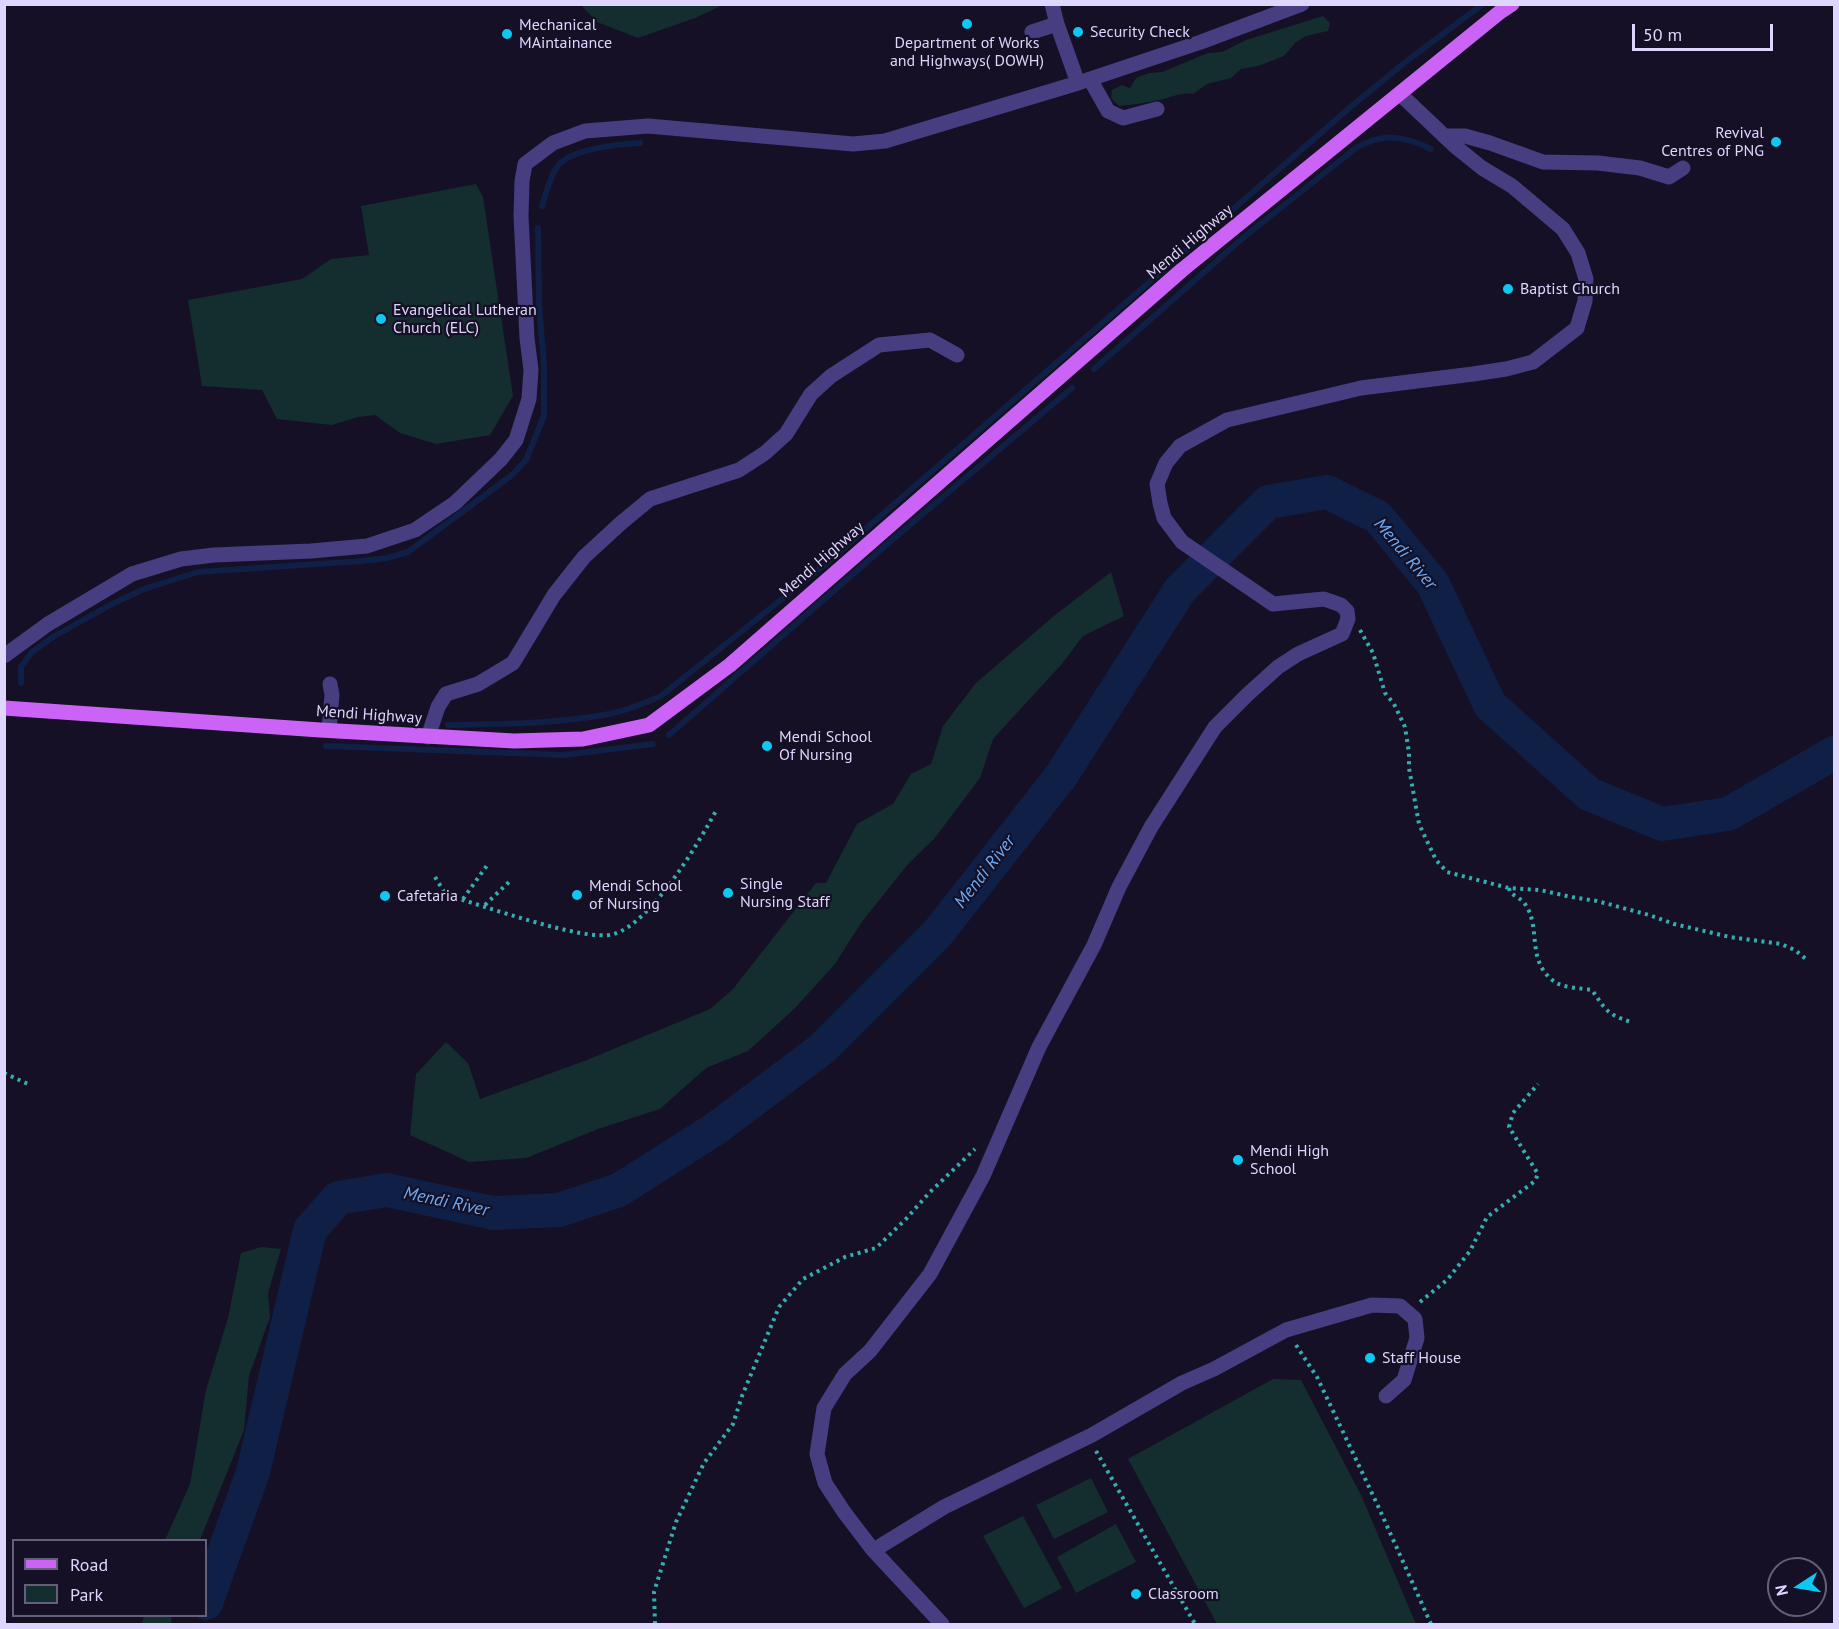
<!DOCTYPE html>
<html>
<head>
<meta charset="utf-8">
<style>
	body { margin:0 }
	#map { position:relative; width:1839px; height:1629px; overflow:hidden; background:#151025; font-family:"PT Sans",sans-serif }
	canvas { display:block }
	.frame { position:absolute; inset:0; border:6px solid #ded6fd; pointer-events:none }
	.legend { position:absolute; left:12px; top:1539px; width:195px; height:78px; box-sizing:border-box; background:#151025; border:2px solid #655f7b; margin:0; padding:8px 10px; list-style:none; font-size:18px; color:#ded6fd }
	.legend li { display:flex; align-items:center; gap:12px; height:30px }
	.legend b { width:30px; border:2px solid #655f7b }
	.north { position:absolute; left:1767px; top:1557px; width:60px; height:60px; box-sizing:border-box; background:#151025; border:2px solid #655f7b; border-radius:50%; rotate:258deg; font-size:16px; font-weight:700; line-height:24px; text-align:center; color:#ded6fd }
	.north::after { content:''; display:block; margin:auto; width:21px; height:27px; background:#0ec8f1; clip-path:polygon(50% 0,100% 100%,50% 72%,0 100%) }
	.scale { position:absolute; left:1632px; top:24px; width:141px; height:27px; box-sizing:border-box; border:3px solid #ded6fd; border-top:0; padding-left:8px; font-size:18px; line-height:21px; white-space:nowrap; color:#ded6fd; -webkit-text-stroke:4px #151025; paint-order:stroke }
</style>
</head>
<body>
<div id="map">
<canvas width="1839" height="1629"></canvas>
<div class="frame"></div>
<ul class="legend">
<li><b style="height:8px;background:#cb64f6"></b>Road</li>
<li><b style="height:16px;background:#142d2e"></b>Park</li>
</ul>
<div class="north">N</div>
<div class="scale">50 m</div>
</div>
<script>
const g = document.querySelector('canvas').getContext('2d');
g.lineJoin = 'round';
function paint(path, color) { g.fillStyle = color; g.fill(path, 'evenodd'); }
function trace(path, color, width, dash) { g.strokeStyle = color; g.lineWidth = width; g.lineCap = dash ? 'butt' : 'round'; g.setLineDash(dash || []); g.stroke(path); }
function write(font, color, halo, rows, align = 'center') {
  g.font = font + ' "PT Sans",sans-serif'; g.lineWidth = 4.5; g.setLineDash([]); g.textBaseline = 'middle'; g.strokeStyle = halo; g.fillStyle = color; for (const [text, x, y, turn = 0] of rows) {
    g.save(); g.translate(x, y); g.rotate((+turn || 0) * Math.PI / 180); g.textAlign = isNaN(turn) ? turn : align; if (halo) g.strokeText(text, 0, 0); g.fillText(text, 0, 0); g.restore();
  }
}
const green = new Path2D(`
	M 581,5 L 723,5 L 695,18 L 638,38 L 597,22 Z
	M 1323,16 L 1330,23 L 1328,31 L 1306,36 L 1295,43 L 1284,56 L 1258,66 L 1241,69 L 1231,78 L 1207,84 L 1193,94 C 1180,92 1171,98 1159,100 C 1145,103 1132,105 1119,106 L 1111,98 L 1112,90 L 1122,85 L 1130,88 L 1136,78 L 1149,73 L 1162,72 L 1208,53 L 1222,52 L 1246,40 Z
	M 476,184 L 483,197 L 513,396 L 490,435 L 436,444 L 400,433 L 375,415 L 358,417 L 332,425 L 277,419 L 262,390 L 202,386 L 188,300 L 302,279 L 331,259 L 369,255 L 361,206 Z
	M 1111,572 L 1124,616 L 1083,636 L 1061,665 L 993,739 L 980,778 L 934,839 L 909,863 L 861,923 L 835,964 L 794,1009 L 748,1051 L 706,1068 L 660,1109 L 598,1129 L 526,1158 L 469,1162 L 410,1135 L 416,1074 L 446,1042 L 468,1063 L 480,1099 L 587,1060 L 710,1009 L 733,989 L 816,883 L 826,883 L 857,824 L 893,804 L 911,774 L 931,764 L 943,726 L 976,683 L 1055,615 Z
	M 261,1247 L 281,1249 L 268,1293 L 270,1317 L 249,1376 L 244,1430 L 200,1540 L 165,1540 L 190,1484 L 206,1390 L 228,1318 L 241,1253 Z
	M 1273,1379 L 1301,1380 L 1362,1497 L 1416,1624 L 1217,1624 L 1128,1459 Z
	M 1091,1478 L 1108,1512 L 1054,1539 L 1036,1505 Z
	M 1023,1516 L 1062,1588 L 1024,1608 L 983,1536 Z
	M 1116,1524 L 1136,1562 L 1076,1593 L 1057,1557 Z
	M 144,1616 L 172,1616 L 171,1624 L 142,1624 Z`);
const stream = new Path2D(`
	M 542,206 C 546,193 549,179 557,167 C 568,149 620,144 640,143
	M 1094,369 L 1244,237 L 1356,148 C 1383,132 1404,136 1431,149
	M 21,683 L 21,667 L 32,652 L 53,637 L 110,605 L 144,589 L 198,572 L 362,561 L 387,558 L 408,552 L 512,475 L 526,460 L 544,416 L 544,365 L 539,304 L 538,228
	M 448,725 C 501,724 556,724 609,714 C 627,711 644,703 661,696 L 823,566 L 1354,104 L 1408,60 L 1483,4
	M 669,735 L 892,540 L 1072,388
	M 326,746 L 564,755 L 653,744`);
const river = new Path2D(`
	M 206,1603 L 253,1472 L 310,1230 L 338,1198 L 387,1190 L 493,1213 L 559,1210 L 619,1190 L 715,1129 L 823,1048 L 937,934 L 1061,776 L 1180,590 L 1268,502 L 1327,492 L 1378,517 L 1433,584 L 1490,705 L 1589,794 L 1662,824 L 1728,814 L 1834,753`);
const path = new Path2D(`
	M 1360,630 L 1373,653 L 1385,693 L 1394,704 L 1405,727 L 1409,753 L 1409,768 L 1419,824 L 1436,860 L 1447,872 L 1509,888 L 1540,890 L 1571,897 L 1597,901 L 1649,915 L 1674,924 L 1730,937 L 1781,944 L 1795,950 L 1806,959
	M 435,877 L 446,895 C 480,904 585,943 614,934 C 652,922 698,844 717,809
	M 1509,888 L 1510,892 C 1514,896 1522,899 1525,904 C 1542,928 1525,961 1555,982 C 1563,988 1581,988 1592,990 C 1606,1010 1606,1014 1631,1022
	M 463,899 L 488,864
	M 485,905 L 510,881
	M 4,1073 L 30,1085
	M 1420,1302 L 1447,1280 L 1470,1251 L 1487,1217 L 1535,1181 L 1538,1174 L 1509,1127 L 1513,1113 L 1538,1084
	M 1296,1345 L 1317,1377 L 1378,1506 L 1431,1624
	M 1096,1451 L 1195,1624
	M 655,1624 L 654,1592 L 676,1522 L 704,1463 L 733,1424 L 742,1396 L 779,1307 L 803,1279 L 845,1257 L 876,1248 L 906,1219 L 929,1193 L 975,1149`);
const minor = new Path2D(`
	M 1052,4 L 1057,24 L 1078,83
	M 1032,32 L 1057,24
	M 1090,79 L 1108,111 L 1123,118 L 1157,109
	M 1444,136 L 1465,136 L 1490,143 L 1543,162 L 1598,163 L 1640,168 L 1669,177 L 1683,168
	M 4,656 L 48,624 L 132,574 L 181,559 L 214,555 L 311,551 L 367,546 L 415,530 L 455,503 L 501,459 L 516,440 L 529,399 L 531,370 L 527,338 L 521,216 L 522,181 L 525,164 L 553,143 L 585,131 L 648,126 L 853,144 L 885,141 L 1078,83 L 1201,42 L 1302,4
	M 329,730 L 332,695 L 330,684
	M 428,737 L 438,707 L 446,694 L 478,684 L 513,663 L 554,595 L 584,557 L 621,523 L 650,499 L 739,470 L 765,453 L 786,434 L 811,394 L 831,376 L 879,345 L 930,340 L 957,355
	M 874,1550 L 944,1507 L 1092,1435 L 1182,1383 L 1214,1369 L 1286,1330 L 1372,1305 L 1400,1306 L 1415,1319 L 1417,1338 L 1404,1380 L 1386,1396
	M 942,1624 L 873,1550 L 844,1512 L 825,1483 L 817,1454 L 824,1408 L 845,1374 L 870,1351 L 930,1274 L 983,1176 L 1039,1047 L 1094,945 L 1119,887 L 1151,827 L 1215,727 L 1247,695 L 1278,667 L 1298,654 L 1342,634 L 1348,619 L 1347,611 L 1341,605 L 1324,599 L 1273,604 L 1182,542 L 1164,518 L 1160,503 L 1157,484 L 1166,463 L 1180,446 L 1227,420 L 1361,388 L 1473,374 L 1506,369 L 1533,362 L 1577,328 L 1585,301 L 1586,279 L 1578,253 L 1563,229 L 1512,186 L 1482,168 L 1456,147 L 1400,94`);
const major = new Path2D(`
	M 4,708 L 320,730 L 514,741 L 583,739 L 649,725 L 730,665 L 1182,270 L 1500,12 L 1512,4`);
const markers = [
	[967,24,6,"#0ec8f1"],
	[1078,32,6,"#0ec8f1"],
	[507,34,6,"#0ec8f1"],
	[1776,142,6,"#0ec8f1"],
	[1508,289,6,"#0ec8f1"],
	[381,319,6,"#0ec8f1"],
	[767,746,6,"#0ec8f1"],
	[728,893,6,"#0ec8f1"],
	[577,895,6,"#0ec8f1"],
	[385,896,6,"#0ec8f1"],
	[1238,1160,6,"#0ec8f1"],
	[1370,1358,6,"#0ec8f1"],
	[1136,1594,6,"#0ec8f1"]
];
const poiNames = [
	["Mechanical",519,25],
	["MAintainance",519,43],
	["Security Check",1090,32],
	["Department of Works",967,43,"center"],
	["and Highways( DOWH)",967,61,"center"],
	["Revival",1764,133,"right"],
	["Centres of PNG",1764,151,"right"],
	["Baptist Church",1520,289],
	["Evangelical Lutheran",393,310],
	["Church (ELC)",393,328],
	["Mendi School",779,737],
	["Of Nursing",779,755],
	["Single",740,884],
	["Nursing Staff",740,902],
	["Mendi School",589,886],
	["of Nursing",589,904],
	["Cafetaria",397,896],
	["Mendi High",1250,1151],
	["School",1250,1169],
	["Staff House",1382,1358],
	["Classroom",1148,1594]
];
const streetNames = [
	["Mendi Highway",1190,242,-40],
	["Mendi Highway",822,560,-41],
	["Mendi Highway",369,715,4]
];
const waterNames = [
	["Mendi River",1405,554,50],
	["Mendi River",985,872,-52],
	["Mendi River",446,1202,12]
];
paint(green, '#142d2e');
trace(stream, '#0f1f45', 6);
trace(river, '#0f1f45', 34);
trace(path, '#36aeb1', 4, [3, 4.5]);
trace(minor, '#463e81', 15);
trace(major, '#cb64f6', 15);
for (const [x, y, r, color] of markers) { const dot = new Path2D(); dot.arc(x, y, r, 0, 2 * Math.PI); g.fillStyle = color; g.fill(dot); trace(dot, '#151025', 2); }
write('16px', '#ded6fd', '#151025', poiNames, 'left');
write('16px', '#ded6fd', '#151025', streetNames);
write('italic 18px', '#6aaaf7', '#151025', waterNames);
</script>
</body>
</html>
